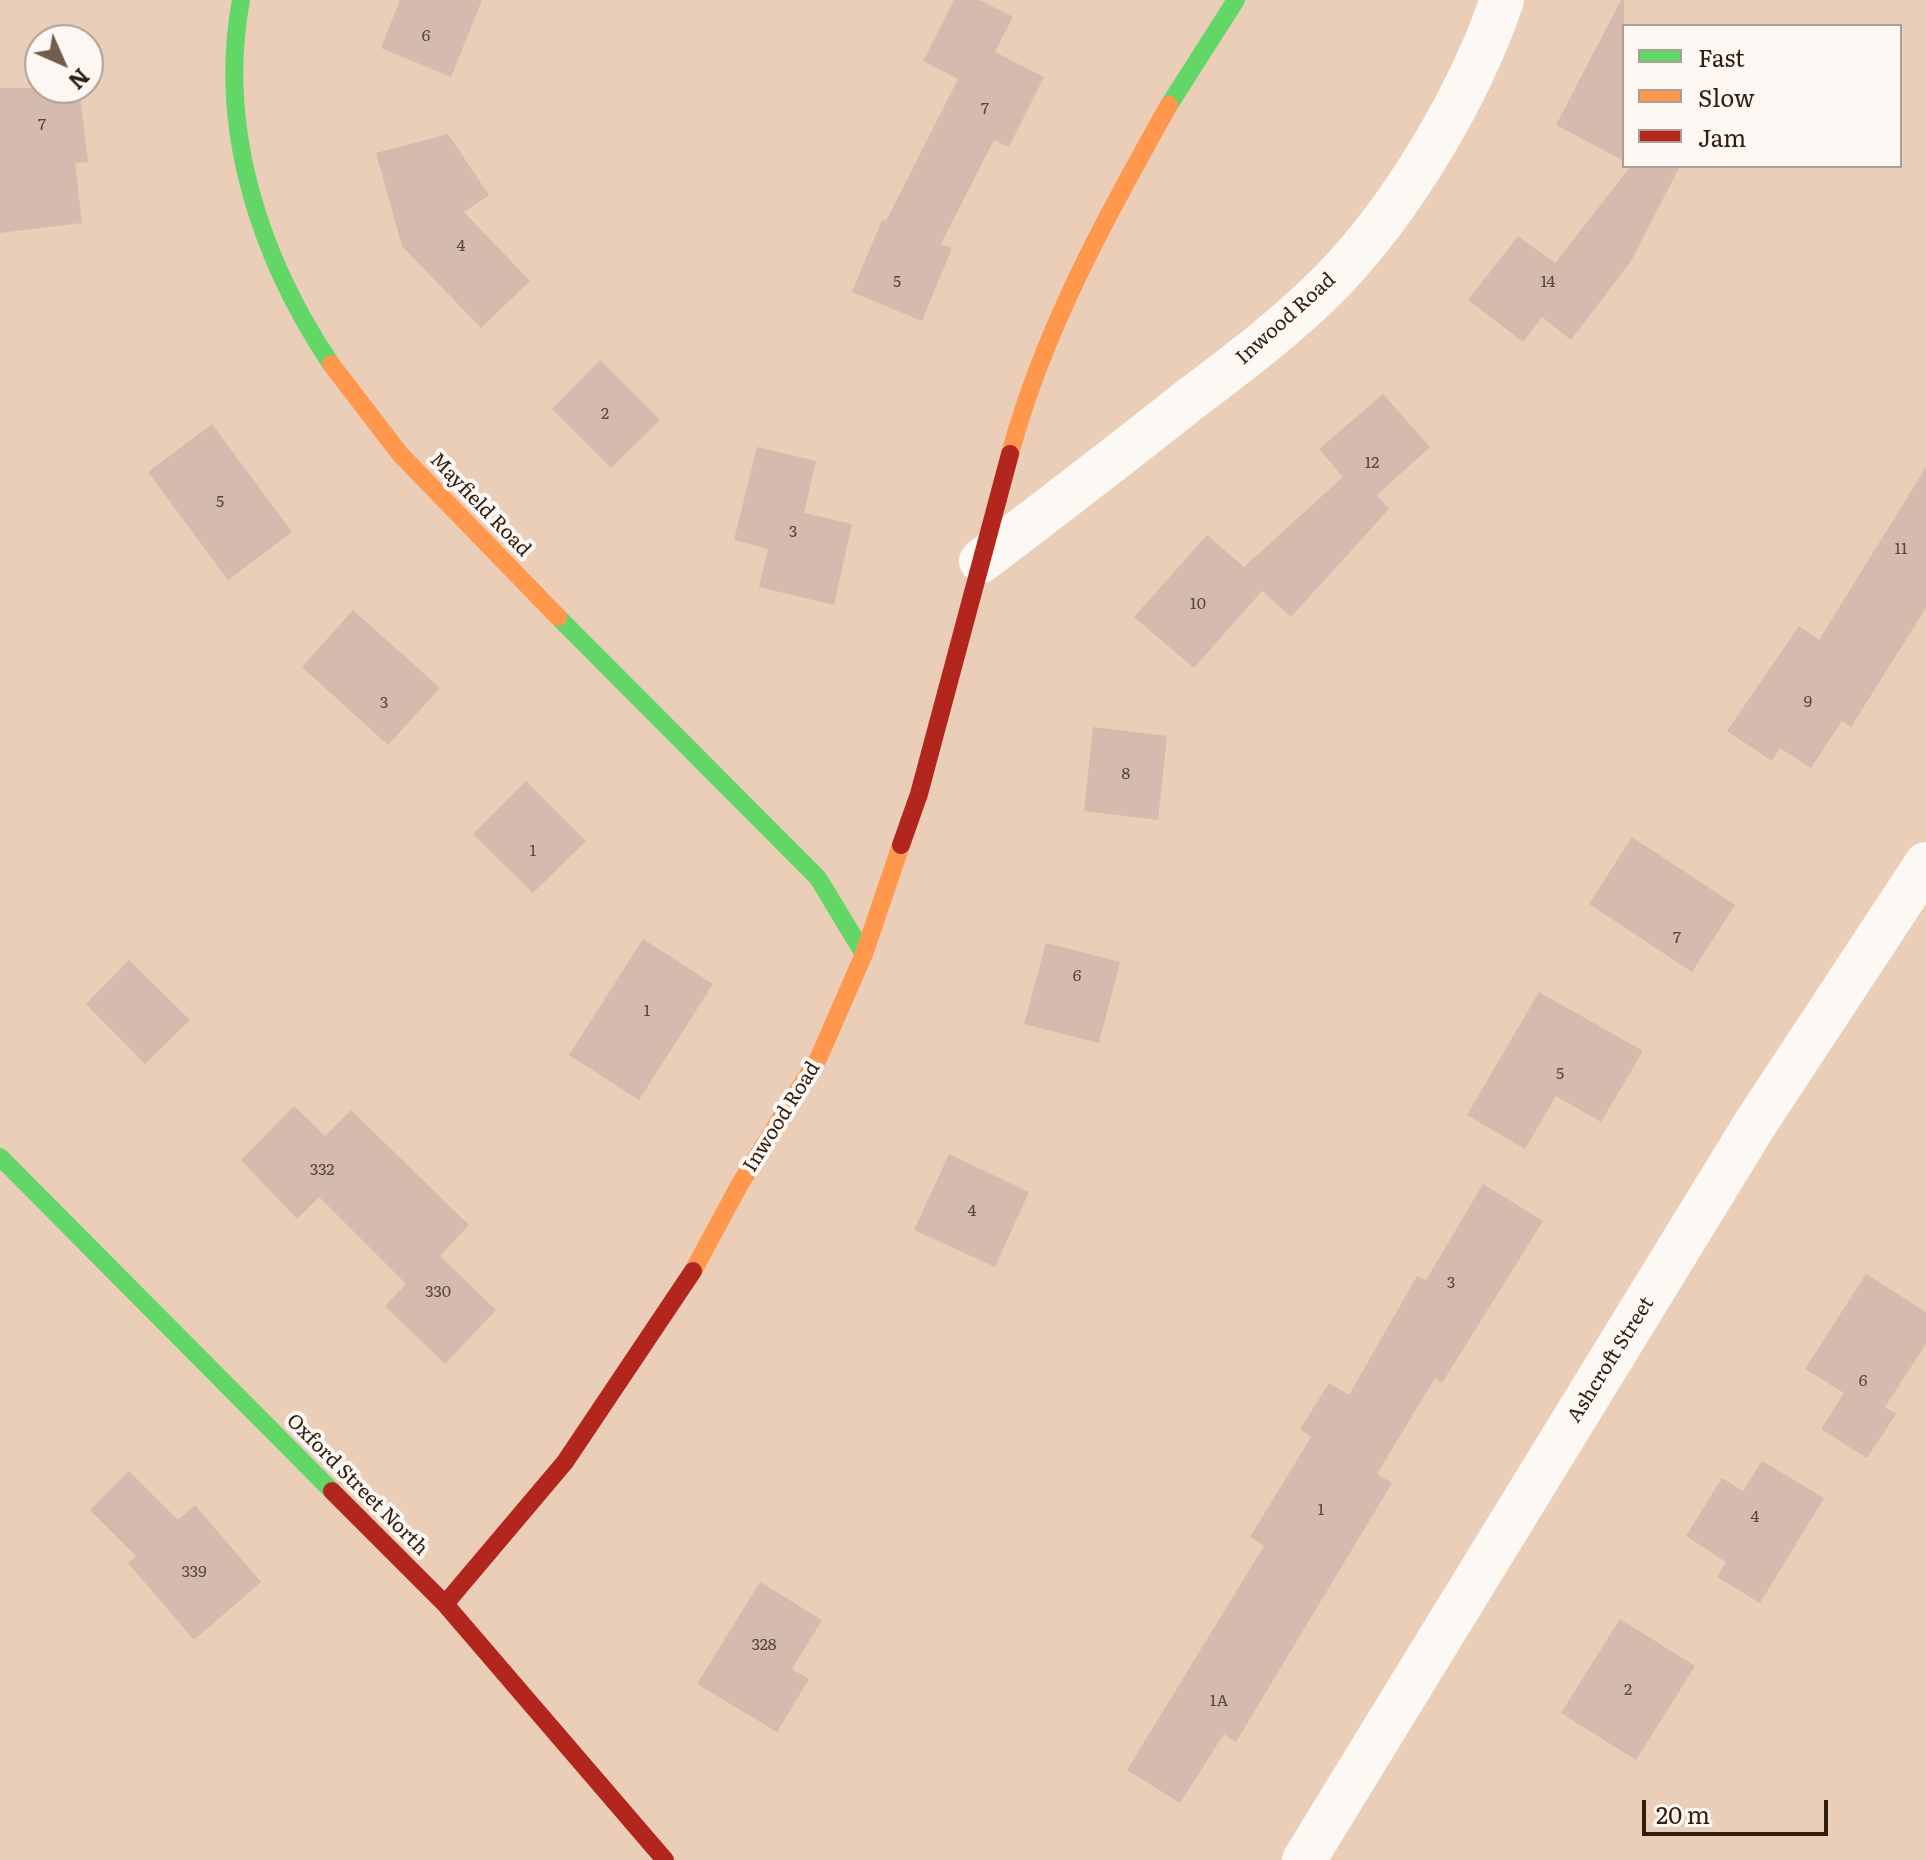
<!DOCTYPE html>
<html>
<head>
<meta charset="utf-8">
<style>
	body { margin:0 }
	#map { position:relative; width:1926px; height:1860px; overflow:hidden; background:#eaceb8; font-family:Literata,serif }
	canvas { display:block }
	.legend { position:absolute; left:1622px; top:24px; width:280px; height:144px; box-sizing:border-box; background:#fcf7f3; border:2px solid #aba098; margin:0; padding:10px 14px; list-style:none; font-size:24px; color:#311e0f }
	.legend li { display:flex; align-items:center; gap:16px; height:40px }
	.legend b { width:40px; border:2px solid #aba098 }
	.north { position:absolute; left:24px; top:24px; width:80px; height:80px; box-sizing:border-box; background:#fcf7f3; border:2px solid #aba098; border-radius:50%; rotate:135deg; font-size:22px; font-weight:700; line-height:32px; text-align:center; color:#311e0f }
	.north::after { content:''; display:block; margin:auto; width:28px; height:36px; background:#725c4a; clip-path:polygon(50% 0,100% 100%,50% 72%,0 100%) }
	.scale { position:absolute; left:1642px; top:1800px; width:186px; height:36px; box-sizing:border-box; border:4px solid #311e0f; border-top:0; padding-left:10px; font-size:24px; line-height:28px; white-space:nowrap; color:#311e0f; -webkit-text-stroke:6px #fcf7f3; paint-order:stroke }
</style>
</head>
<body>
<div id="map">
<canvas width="1926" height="1860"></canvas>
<ul class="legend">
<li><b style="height:10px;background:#63d668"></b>Fast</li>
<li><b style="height:10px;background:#ff974d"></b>Slow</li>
<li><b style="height:10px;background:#b3261e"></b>Jam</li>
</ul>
<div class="north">N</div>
<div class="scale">20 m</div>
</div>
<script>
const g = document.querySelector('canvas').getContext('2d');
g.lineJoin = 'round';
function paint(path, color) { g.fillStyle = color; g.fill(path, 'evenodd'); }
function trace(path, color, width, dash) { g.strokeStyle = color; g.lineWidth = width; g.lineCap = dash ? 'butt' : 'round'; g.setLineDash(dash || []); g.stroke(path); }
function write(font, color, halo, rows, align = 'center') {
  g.font = font + ' Literata,serif'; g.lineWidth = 8; g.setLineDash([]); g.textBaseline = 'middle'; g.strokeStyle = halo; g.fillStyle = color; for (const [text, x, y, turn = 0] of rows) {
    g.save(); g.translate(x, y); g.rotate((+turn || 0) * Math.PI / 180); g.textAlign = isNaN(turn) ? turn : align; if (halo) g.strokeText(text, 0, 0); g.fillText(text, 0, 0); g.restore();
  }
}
const building = new Path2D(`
	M 400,0 L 482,0 L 451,77 L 381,48 Z
	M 954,0 L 979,0 L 1013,17 L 995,52 L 1044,77 L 1009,147 L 994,140 L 941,244 L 952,248 L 922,321 L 852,292 L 882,220 L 886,221 L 958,79 L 923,61 Z
	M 1621,0 L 1624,0 L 1624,161 L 1556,125 Z
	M 0,88 L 79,88 L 88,162 L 75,163 L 82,223 L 0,233 Z
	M 448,134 L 489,195 L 464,212 L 530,281 L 481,328 L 402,246 L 376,153 Z
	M 1631,166 L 1680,166 L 1631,261 L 1571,340 L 1542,317 L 1523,342 L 1468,300 L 1518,236 L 1555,263 Z
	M 600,360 L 660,420 L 611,468 L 552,409 Z
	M 1383,394 L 1430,447 L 1377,495 L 1389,509 L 1291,617 L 1262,591 L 1194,668 L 1134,617 L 1207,535 L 1244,567 L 1343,477 L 1319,449 Z
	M 212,424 L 292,532 L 228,580 L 148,472 Z
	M 757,447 L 816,461 L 804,513 L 852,524 L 834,605 L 759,587 L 768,549 L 734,540 Z
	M 1926,467 L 1926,608 L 1851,727 L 1842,721 L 1811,768 L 1780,748 L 1772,761 L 1727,731 L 1799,626 L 1819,640 Z
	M 353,610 L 440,688 L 388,745 L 302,667 Z
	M 1093,727 L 1167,736 L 1158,820 L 1084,811 Z
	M 526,781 L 586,841 L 533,893 L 473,834 Z
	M 1632,837 L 1735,905 L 1692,972 L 1589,904 Z
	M 643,939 L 713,984 L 639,1100 L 569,1055 Z
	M 1046,943 L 1120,962 L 1099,1043 L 1024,1024 Z
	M 129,960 L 190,1020 L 145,1064 L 86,1004 Z
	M 1539,992 L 1643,1051 L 1601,1122 L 1556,1096 L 1525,1149 L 1467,1115 Z
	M 294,1106 L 325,1136 L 351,1110 L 469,1225 L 440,1256 L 496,1310 L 445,1364 L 385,1306 L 406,1284 L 319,1197 L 297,1219 L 241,1160 Z
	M 949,1154 L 1029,1192 L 995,1267 L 914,1230 Z
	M 1483,1184 L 1543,1221 L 1442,1383 L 1435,1378 L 1377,1474 L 1392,1483 L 1236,1742 L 1224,1734 L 1180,1803 L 1127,1770 L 1264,1546 L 1250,1537 L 1311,1437 L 1300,1429 L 1329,1383 L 1349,1395 L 1417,1276 L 1426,1280 Z
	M 1866,1274 L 1926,1312 L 1926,1344 L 1885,1407 L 1896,1414 L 1867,1458 L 1821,1429 L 1844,1393 L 1805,1369 Z
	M 1762,1461 L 1824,1498 L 1760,1603 L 1717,1577 L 1726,1562 L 1686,1536 L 1722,1478 L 1743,1491 Z
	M 129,1471 L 178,1520 L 195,1505 L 261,1582 L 194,1640 L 128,1563 L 136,1556 L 90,1510 Z
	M 760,1582 L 822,1620 L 792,1669 L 809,1679 L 777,1732 L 697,1684 Z
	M 1620,1619 L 1695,1666 L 1636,1760 L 1561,1713 Z`);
const street = new Path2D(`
	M 981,561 C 1051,508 1120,455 1188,401 C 1238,363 1289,325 1333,280 C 1404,206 1469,96 1502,0
	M 1304,1860 L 1755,1124 L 1926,864`);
const fast = new Path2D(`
	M 241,0 C 217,128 260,258 331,364
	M 1169,105 L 1236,0
	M 558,617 L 818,878 L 864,954
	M 0,1157 L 332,1491`);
const slow = new Path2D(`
	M 331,364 L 400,454 L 558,617
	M 1010,454 C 1043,331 1107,215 1169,105
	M 693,1271 L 740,1184 L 819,1057 L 864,954 L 901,845`);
const jam = new Path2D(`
	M 901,845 L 919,794 L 1010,454
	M 332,1491 L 445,1604 L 665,1860
	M 445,1604 L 565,1462 L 693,1271`);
const numberNames = [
	["6",426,36],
	["7",985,109],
	["7",42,125],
	["4",461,246],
	["5",897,282],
	["14",1548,282],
	["2",605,414],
	["12",1372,463],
	["5",220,502],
	["3",793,532],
	["11",1901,549],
	["10",1198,604],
	["9",1808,702],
	["3",384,703],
	["8",1126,774],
	["1",533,851],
	["7",1677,938],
	["6",1077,976],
	["1",647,1011],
	["5",1560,1074],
	["332",322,1170],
	["4",972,1211],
	["3",1451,1283],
	["330",438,1292],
	["6",1863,1381],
	["1",1321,1510],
	["4",1755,1517],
	["339",194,1572],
	["328",764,1645],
	["2",1628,1690],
	["1A",1219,1701]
];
const streetNames = [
	["Inwood Road",1286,319,-42],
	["Mayfield Road",480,505,46],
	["Inwood Road",782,1117,-58],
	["Ashcroft Street",1611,1360,-58],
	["Oxford Street North",357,1485,45]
];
paint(building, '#d4bbad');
trace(street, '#fcf8f4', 44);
trace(fast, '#63d668', 18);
trace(slow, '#ff974d', 18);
trace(jam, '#b3261e', 18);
write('16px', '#5c4738', null, numberNames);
write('20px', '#311e0f', '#fcf7f3', streetNames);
</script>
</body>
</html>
